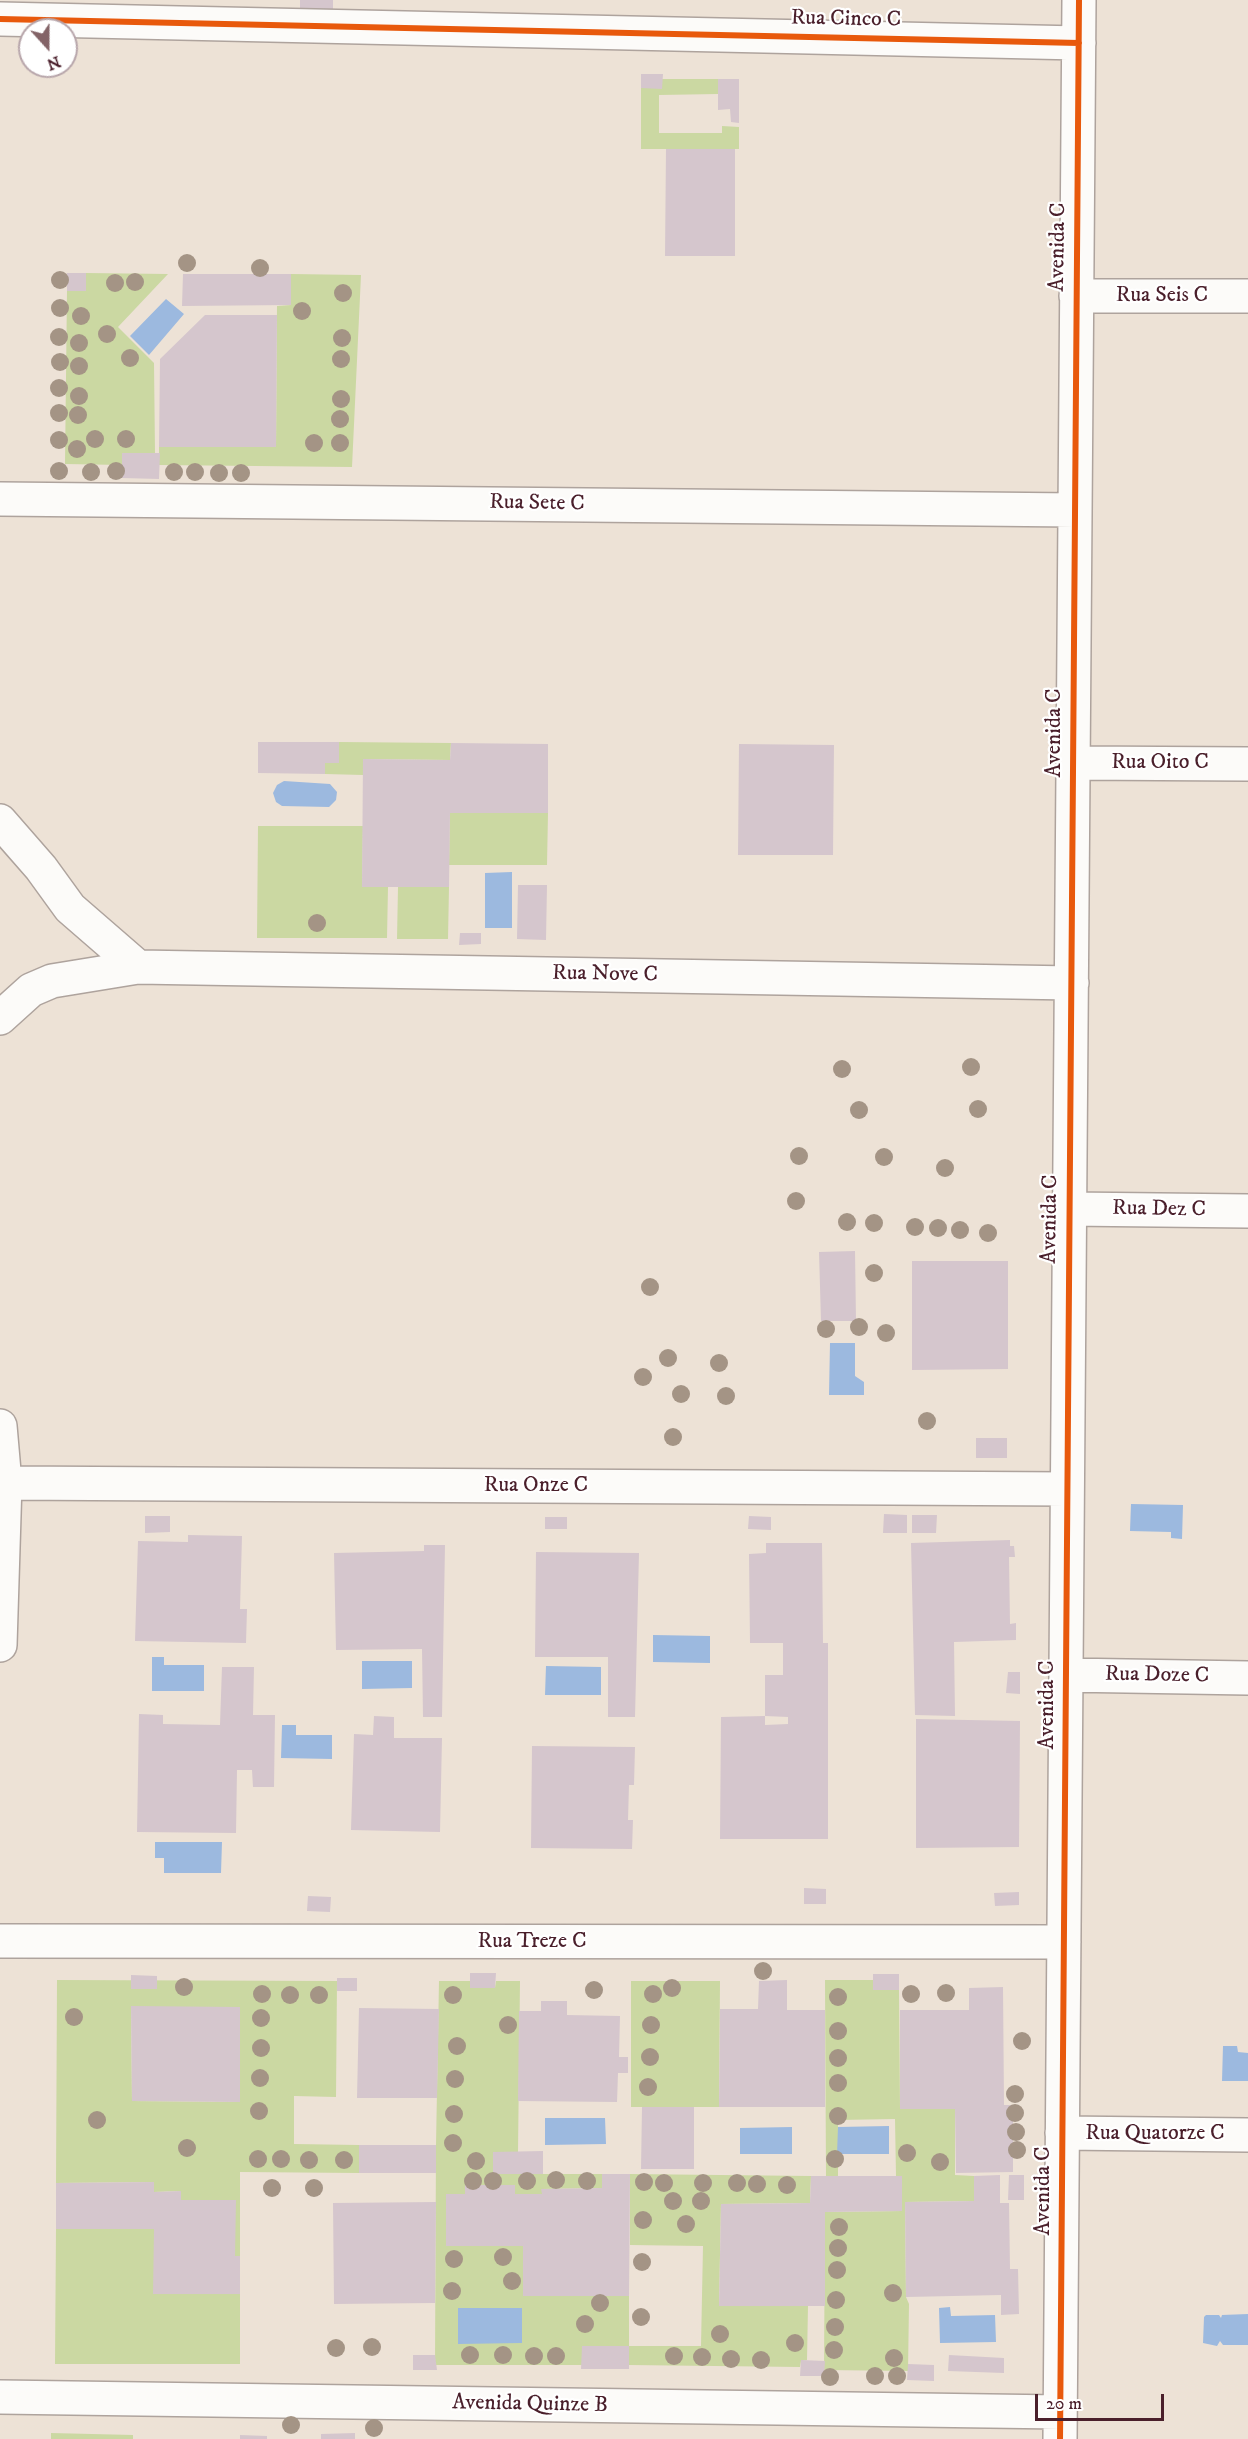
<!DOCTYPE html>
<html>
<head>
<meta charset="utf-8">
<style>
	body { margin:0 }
	#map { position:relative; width:1248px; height:2439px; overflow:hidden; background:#ede2d6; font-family:"IM FELL DW Pica",serif }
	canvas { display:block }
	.north { position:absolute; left:18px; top:18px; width:60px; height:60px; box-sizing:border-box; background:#fff; border:2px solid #b7a5aa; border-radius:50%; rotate:159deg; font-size:16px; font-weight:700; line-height:24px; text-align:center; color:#4a1f2b }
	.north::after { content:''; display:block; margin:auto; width:21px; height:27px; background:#836367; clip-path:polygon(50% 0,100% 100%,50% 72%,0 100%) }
	.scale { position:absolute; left:1035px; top:2394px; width:129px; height:27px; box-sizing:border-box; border:3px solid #4a1f2b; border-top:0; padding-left:8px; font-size:18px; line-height:21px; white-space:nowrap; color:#4a1f2b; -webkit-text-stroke:4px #fff; paint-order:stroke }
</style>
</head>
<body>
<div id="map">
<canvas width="1248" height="2439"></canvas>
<div class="north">N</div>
<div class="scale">20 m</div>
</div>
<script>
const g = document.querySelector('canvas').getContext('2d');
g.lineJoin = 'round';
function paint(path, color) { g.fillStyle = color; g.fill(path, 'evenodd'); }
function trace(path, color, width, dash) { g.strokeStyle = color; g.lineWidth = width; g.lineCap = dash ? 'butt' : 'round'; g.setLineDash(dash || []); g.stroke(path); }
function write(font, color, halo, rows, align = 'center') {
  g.font = font + ' "IM FELL DW Pica",serif'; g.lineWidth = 4.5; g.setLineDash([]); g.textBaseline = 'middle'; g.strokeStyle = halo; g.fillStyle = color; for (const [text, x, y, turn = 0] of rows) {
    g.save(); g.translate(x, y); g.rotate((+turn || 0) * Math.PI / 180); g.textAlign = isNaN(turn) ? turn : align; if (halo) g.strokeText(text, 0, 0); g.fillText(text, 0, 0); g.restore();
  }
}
const green = new Path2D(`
	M 662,79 L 718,79 L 718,94 L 659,95 L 659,133 L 722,133 L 722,126 L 739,127 L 739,149 L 641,149 L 641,88 L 662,88 Z
	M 86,273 L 168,274 L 118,327 L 154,363 L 155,453 L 122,453 L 122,465 L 65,464 L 67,291 L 85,291 Z
	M 291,274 L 361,275 L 352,467 L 159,465 L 159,447 L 276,447 L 277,306 L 291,305 Z
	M 339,742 L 451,743 L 450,760 L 363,759 L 363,775 L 325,774 L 325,763 L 339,763 Z
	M 450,813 L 548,813 L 547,865 L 449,865 Z
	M 258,826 L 363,826 L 362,887 L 388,887 L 387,938 L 257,938 Z
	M 398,887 L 449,887 L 448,939 L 397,939 Z
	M 57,1980 L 337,1981 L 336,2097 L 294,2096 L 294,2144 L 359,2145 L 359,2173 L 240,2172 L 240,2256 L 235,2256 L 235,2200 L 181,2200 L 180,2191 L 154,2192 L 154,2182 L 56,2183 ZM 131,2007 L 240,2007 L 240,2102 L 132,2101 Z
	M 825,1980 L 873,1980 L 873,1990 L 899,1990 L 900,2109 L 955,2109 L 955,2175 L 974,2176 L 974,2201 L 905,2202 L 906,2297 L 909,2304 L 908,2371 L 824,2370 L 825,2212 L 902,2211 L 902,2176 L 896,2176 L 895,2119 L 838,2120 L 838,2176 L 826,2177 Z
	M 439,1981 L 470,1981 L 470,1988 L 495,1988 L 496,1981 L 520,1981 L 518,2152 L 493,2152 L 493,2174 L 602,2174 L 602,2188 L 542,2189 L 542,2194 L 446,2195 L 446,2246 L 523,2246 L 524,2296 L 629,2296 L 629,2346 L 701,2346 L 703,2246 L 630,2245 L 630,2174 L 811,2176 L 810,2203 L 721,2204 L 719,2306 L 808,2306 L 807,2360 L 801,2361 L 800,2367 L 628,2365 L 628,2346 L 582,2347 L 582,2365 L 435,2365 L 436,2145 Z
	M 631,1981 L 720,1981 L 719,2107 L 631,2107 Z
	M 56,2229 L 154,2229 L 154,2294 L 240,2294 L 240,2364 L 55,2364 Z
	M 51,2433 L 133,2435 L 133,2439 L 51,2439 Z`);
const water = new Path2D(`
	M 166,299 L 184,314 L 149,355 L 130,336 Z
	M 284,781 L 330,784 L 337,792 L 336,800 L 329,807 L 282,806 L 276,802 L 273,793 L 277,785 Z
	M 512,872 L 512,928 L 485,928 L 485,873 Z
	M 830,1343 L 855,1343 L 855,1376 L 864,1382 L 864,1395 L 829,1395 Z
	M 1131,1504 L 1183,1505 L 1182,1539 L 1171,1538 L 1171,1532 L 1130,1531 Z
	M 653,1635 L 710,1636 L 710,1663 L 653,1662 Z
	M 152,1657 L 164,1657 L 164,1665 L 204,1665 L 204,1691 L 152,1691 Z
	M 362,1661 L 412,1661 L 412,1688 L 362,1689 Z
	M 546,1666 L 601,1667 L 601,1695 L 545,1695 Z
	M 282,1725 L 296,1725 L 296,1735 L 332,1735 L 332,1759 L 281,1758 Z
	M 155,1842 L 222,1842 L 221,1873 L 164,1873 L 164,1858 L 155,1858 Z
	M 1223,2046 L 1237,2046 L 1238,2052 L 1248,2053 L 1248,2081 L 1222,2081 Z
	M 545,2118 L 605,2118 L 606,2144 L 545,2145 Z
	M 889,2126 L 889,2154 L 837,2154 L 838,2127 Z
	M 792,2127 L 792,2154 L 740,2154 L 740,2128 Z
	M 950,2307 L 951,2316 L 995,2315 L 996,2342 L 940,2343 L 939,2308 Z
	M 458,2308 L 522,2308 L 522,2343 L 458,2344 Z
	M 1248,2314 L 1248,2345 L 1223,2345 L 1220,2341 L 1217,2346 L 1203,2343 L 1204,2317 L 1206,2315 L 1219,2315 L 1221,2318 L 1222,2315 Z`);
const building = new Path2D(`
	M 300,0 L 333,0 L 333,11 L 300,10 Z
	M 641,74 L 663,74 L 662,89 L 641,88 Z
	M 718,79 L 739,79 L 739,123 L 731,122 L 730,109 L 718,110 Z
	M 666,149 L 735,149 L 735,256 L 665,256 Z
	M 67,273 L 86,273 L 86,291 L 67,291 Z
	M 183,274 L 291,274 L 291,305 L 182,306 Z
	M 205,315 L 277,315 L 276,447 L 159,447 L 160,359 Z
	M 122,453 L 160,453 L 159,479 L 122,478 Z
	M 258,742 L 339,742 L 339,763 L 325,763 L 325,774 L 258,773 Z
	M 451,743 L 548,744 L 548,813 L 450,813 L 449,887 L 362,887 L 363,759 L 450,760 Z
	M 739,744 L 834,745 L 833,855 L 738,855 Z
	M 518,885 L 547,885 L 546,940 L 517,939 Z
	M 460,933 L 481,933 L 481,944 L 459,945 Z
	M 855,1251 L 856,1321 L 821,1321 L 819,1252 Z
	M 912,1261 L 1008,1261 L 1008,1369 L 912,1370 Z
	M 976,1438 L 1007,1438 L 1007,1458 L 976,1458 Z
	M 884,1514 L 907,1515 L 907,1533 L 883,1533 Z
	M 912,1515 L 937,1515 L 936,1533 L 912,1533 Z
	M 145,1516 L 170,1516 L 170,1532 L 145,1533 Z
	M 749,1516 L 771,1517 L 771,1530 L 748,1529 Z
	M 545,1517 L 567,1517 L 567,1529 L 545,1529 Z
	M 188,1535 L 242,1536 L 240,1609 L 247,1609 L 246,1643 L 135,1641 L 138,1541 L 188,1542 Z
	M 1010,1540 L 1010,1546 L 1014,1546 L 1015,1557 L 1009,1557 L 1010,1624 L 1016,1623 L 1016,1640 L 954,1642 L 955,1716 L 915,1715 L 911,1543 Z
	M 766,1543 L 822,1543 L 823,1643 L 828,1643 L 828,1839 L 720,1839 L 721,1717 L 765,1716 L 765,1725 L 788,1724 L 788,1717 L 765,1716 L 765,1675 L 783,1675 L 783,1643 L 750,1643 L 749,1554 L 766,1553 Z
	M 424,1545 L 445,1545 L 442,1717 L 423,1717 L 422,1649 L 336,1650 L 334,1553 L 424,1551 Z
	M 536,1552 L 639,1553 L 635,1717 L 608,1717 L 608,1657 L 535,1657 Z
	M 222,1667 L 254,1667 L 253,1715 L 275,1715 L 274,1787 L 253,1787 L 252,1770 L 237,1770 L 236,1833 L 137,1832 L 139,1714 L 163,1715 L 163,1724 L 220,1725 Z
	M 1008,1672 L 1020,1672 L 1020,1694 L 1006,1693 Z
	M 374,1716 L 394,1717 L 394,1738 L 442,1738 L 440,1832 L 351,1830 L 354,1734 L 373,1735 Z
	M 916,1719 L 1020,1721 L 1019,1847 L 916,1848 Z
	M 532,1746 L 635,1747 L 634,1785 L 629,1785 L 628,1820 L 633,1820 L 632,1849 L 531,1848 Z
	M 804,1888 L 826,1889 L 826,1904 L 804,1904 Z
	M 1019,1892 L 1019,1905 L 995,1906 L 994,1893 Z
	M 308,1896 L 331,1897 L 330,1912 L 307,1911 Z
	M 470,1973 L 496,1973 L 495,1988 L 470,1988 Z
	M 873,1974 L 899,1974 L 899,1990 L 873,1990 Z
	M 131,1975 L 157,1976 L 157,1989 L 131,1989 Z
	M 337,1978 L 357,1978 L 357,1991 L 337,1991 Z
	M 787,1980 L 787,2010 L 825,2010 L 825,2107 L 719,2107 L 720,2009 L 758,2009 L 759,1981 Z
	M 1003,1987 L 1004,2105 L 1013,2105 L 1013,2172 L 956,2173 L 955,2109 L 900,2109 L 900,2010 L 969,2010 L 969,1988 Z
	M 541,2001 L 567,2001 L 567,2015 L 620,2016 L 619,2057 L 628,2057 L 628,2073 L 618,2073 L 617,2102 L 518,2101 L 519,2011 L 541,2011 Z
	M 131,2006 L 240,2007 L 240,2102 L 132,2101 Z
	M 359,2008 L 439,2009 L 437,2098 L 357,2098 Z
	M 642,2107 L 694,2107 L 694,2169 L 641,2169 Z
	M 359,2145 L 436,2145 L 436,2173 L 359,2173 Z
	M 543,2151 L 543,2174 L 493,2174 L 493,2152 Z
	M 602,2174 L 630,2174 L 629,2296 L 523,2296 L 523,2246 L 446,2246 L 446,2194 L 465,2194 L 465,2185 L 515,2185 L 515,2194 L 542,2194 L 541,2189 L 602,2188 Z
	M 1000,2175 L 1000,2203 L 1009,2203 L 1010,2269 L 1018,2269 L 1019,2314 L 1001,2315 L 1001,2295 L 906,2297 L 905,2202 L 974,2201 L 974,2176 Z
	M 1009,2175 L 1024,2175 L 1024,2200 L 1008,2200 Z
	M 811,2176 L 902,2176 L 902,2211 L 825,2212 L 825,2306 L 719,2306 L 721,2204 L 810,2203 Z
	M 154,2182 L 154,2192 L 181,2191 L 181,2200 L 236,2200 L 235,2256 L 240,2256 L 240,2294 L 153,2294 L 154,2229 L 56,2229 L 56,2183 Z
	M 436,2202 L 435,2303 L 334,2304 L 333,2203 Z
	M 582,2346 L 629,2346 L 629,2369 L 581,2369 Z
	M 413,2355 L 435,2355 L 437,2370 L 413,2370 Z
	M 949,2355 L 1004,2358 L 1004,2373 L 948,2371 Z
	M 801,2360 L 825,2361 L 824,2376 L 800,2376 Z
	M 908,2364 L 934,2365 L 934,2381 L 907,2380 Z
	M 355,2433 L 355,2439 L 321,2439 L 321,2434 Z
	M 240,2435 L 267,2436 L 267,2439 L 240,2439 Z`);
const minor = new Path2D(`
	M 0,19 L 1079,43
	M 1076,296 L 1248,296
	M 0,499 L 1075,510
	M 1073,763 L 1248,764
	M 0,821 L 41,868 L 70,908 L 138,967 L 52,981 L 31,990 L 0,1018
	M 138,967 L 1072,983
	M 1069,1209 L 1248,1211
	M 0,1426 L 5,1483 L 0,1645
	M 5,1483 L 1067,1489
	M 1066,1675 L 1248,1678
	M 0,1941 L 1064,1942
	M 1062,2133 L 1248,2135
	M 0,2397 L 1060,2412
	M 1060,2439 L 1079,0`);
const cycleway = new Path2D(`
	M 0,19 L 1079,43
	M 1060,2439 L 1079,0`);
const trees = [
	[187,263],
	[260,268],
	[60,280],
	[135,282],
	[115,283],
	[343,293],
	[60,308],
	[302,311],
	[81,316],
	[107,334],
	[59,337],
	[342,338],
	[79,343],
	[130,358],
	[341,359],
	[60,362],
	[79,366],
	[59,388],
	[79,396],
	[341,399],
	[59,413],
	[78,415],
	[340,419],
	[95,439],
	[126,439],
	[59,440],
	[314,443],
	[340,443],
	[77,449],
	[59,471],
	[116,471],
	[91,472],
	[174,472],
	[195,472],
	[219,473],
	[241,473],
	[317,923],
	[971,1067],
	[842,1069],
	[978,1109],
	[859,1110],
	[799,1156],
	[884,1157],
	[945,1168],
	[796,1201],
	[847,1222],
	[874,1223],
	[915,1227],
	[938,1228],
	[960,1230],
	[988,1233],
	[874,1273],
	[650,1287],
	[859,1327],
	[826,1329],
	[886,1333],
	[668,1358],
	[719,1363],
	[643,1377],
	[681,1394],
	[726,1396],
	[927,1421],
	[673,1437],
	[763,1971],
	[184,1987],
	[672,1988],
	[594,1990],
	[946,1993],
	[262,1994],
	[653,1994],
	[911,1994],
	[290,1995],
	[319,1995],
	[453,1995],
	[838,1997],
	[74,2017],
	[261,2018],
	[508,2025],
	[651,2025],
	[838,2031],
	[1022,2041],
	[457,2046],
	[261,2048],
	[650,2057],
	[838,2058],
	[260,2078],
	[455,2079],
	[838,2083],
	[648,2087],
	[1015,2094],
	[259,2111],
	[1015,2113],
	[454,2114],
	[838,2116],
	[97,2120],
	[1016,2132],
	[453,2143],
	[187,2148],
	[1017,2150],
	[907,2153],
	[258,2159],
	[281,2159],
	[835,2159],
	[309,2160],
	[344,2160],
	[476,2161],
	[940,2162],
	[556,2180],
	[473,2181],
	[493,2181],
	[527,2181],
	[587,2181],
	[644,2182],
	[664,2183],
	[703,2183],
	[737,2183],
	[757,2184],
	[787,2185],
	[272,2188],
	[314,2188],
	[673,2201],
	[701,2201],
	[643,2220],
	[686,2224],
	[839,2227],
	[838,2248],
	[503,2257],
	[454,2259],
	[642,2262],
	[837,2270],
	[512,2281],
	[452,2291],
	[893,2293],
	[836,2300],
	[600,2303],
	[641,2317],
	[585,2324],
	[835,2327],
	[720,2334],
	[795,2343],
	[372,2347],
	[336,2348],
	[834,2350],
	[470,2355],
	[503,2355],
	[534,2356],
	[556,2356],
	[674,2356],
	[702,2357],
	[894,2358],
	[731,2359],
	[761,2360],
	[875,2376],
	[897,2376],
	[830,2377],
	[291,2425],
	[374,2428]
];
const streetNames = [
	["Rua Cinco C",846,20,1],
	["Avenida C",1059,247,-89],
	["Rua Seis C",1162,296],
	["Rua Sete C",537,504,1],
	["Avenida C",1055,733,-90],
	["Rua Oito C",1160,763],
	["Rua Nove C",605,975,1],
	["Rua Dez C",1159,1210,1],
	["Avenida C",1051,1219,-89],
	["Rua Onze C",536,1486],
	["Rua Doze C",1157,1676,1],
	["Avenida C",1048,1705,-90],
	["Rua Treze C",532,1942],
	["Rua Quatorze C",1155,2134],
	["Avenida C",1044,2191,-90],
	["Avenida Quinze B",530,2405,1]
];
paint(green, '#cbd8a2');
paint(water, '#9cb9df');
paint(building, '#d5c6cd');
trace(minor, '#aea39d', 36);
trace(minor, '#fcfbf9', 33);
trace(cycleway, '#e8590c', 6);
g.fillStyle = '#a49485';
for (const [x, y] of trees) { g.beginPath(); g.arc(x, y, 9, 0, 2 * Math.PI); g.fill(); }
write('22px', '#4a1f2b', '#fff', streetNames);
</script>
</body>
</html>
